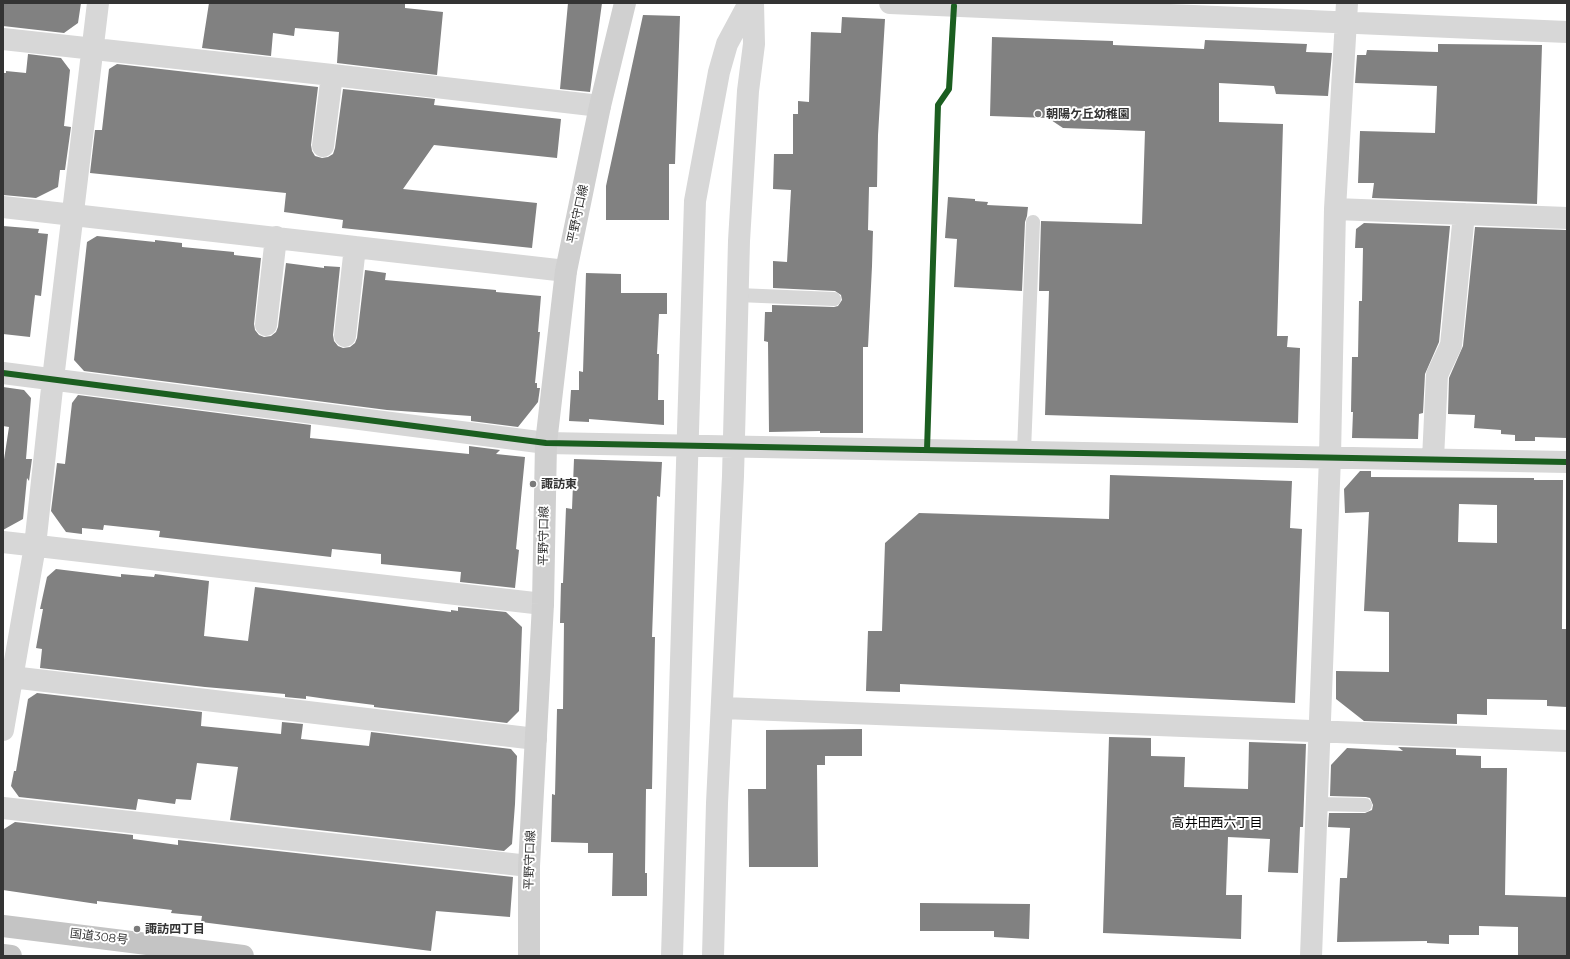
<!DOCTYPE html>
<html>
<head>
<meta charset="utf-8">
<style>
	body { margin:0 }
	#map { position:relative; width:1570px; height:959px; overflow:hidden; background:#fff; font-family:Montserrat,sans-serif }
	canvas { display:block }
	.frame { position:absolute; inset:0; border:4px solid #333; pointer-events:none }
</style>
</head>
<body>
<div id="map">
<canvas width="1570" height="959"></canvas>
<div class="frame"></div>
</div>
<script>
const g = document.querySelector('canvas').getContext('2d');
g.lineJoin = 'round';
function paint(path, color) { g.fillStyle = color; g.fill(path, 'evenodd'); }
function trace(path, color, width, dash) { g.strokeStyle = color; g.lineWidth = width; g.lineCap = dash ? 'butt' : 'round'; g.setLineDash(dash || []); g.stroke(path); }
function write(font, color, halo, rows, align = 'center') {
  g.font = font + ' Montserrat,"Noto Sans JP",sans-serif'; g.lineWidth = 4; g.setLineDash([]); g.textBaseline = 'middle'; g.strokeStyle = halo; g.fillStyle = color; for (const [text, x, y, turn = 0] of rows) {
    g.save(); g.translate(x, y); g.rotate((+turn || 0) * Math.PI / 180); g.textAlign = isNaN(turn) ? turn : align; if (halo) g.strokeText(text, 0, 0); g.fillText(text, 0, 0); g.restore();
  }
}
const building = new Path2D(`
	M 3,3 L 81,3 L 78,23 L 64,33 L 3,26 Z
	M 209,3 L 405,3 L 405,8 L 443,12 L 437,75 L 337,63 L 339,32 L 295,28 L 294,36 L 273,33 L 271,56 L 202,48 Z
	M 568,3 L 602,3 L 590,92 L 560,89 Z
	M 643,15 L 680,16 L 675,164 L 669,164 L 669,220 L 606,220 L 606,186 Z
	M 842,17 L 885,19 L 878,135 L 877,187 L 869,187 L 868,230 L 873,231 L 872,266 L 868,347 L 863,347 L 863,433 L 820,433 L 820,431 L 769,432 L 768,342 L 764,341 L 765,312 L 772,312 L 772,305 L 834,307 L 838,306 L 842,300 L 841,295 L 835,291 L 773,288 L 773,261 L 787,262 L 791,190 L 773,189 L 774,154 L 793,154 L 793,114 L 798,114 L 798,101 L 809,102 L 811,32 L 841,33 Z
	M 992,37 L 1113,41 L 1113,45 L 1204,49 L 1205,40 L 1307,44 L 1306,52 L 1332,53 L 1328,96 L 1276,94 L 1274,86 L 1219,83 L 1219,122 L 1283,124 L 1277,336 L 1288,336 L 1287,347 L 1300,348 L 1298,423 L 1045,415 L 1049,291 L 1039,291 L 1041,221 L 1142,224 L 1145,131 L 1063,128 L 1048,118 L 990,116 Z
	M 1438,44 L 1542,45 L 1537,204 L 1372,198 L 1374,183 L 1358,183 L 1360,131 L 1435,133 L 1437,86 L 1355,83 L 1357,55 L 1366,55 L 1367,50 L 1438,52 Z
	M 28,54 L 61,58 L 70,70 L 64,126 L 71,127 L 65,170 L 60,170 L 58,187 L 36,198 L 3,195 L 3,73 L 6,73 L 6,71 L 26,73 Z
	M 117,64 L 318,87 L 311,145 L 312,151 L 315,156 L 322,158 L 328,157 L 333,154 L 335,148 L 343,89 L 435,99 L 434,105 L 561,119 L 557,158 L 434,145 L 403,189 L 537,203 L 532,248 L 342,228 L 343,220 L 284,212 L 286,193 L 90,173 L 95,130 L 102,130 L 109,69 Z
	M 948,197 L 975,199 L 975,201 L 988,202 L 987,205 L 1028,207 L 1027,216 L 1025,222 L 1022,291 L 954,287 L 957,239 L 945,238 Z
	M 1364,223 L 1450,226 L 1439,342 L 1425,374 L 1423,413 L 1419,414 L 1418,439 L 1352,438 L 1353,412 L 1351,412 L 1352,357 L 1358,357 L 1359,301 L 1362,301 L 1363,248 L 1355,248 L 1356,229 Z
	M 3,226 L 39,229 L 38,233 L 48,234 L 41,296 L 35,295 L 30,337 L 3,334 Z
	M 1475,227 L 1567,230 L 1567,438 L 1535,437 L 1535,441 L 1515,441 L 1515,435 L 1501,434 L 1501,430 L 1474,428 L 1475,415 L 1448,414 L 1449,378 L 1463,346 Z
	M 97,236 L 155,242 L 155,240 L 182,243 L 182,247 L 234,252 L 234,255 L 261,258 L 254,324 L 255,330 L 259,335 L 264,337 L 271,336 L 276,332 L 278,327 L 286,263 L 324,268 L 324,266 L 340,267 L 333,335 L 334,341 L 338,346 L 343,348 L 350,347 L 355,343 L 357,338 L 365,270 L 386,273 L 385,280 L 496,290 L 496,292 L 541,296 L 538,332 L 540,332 L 535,383 L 537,383 L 537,388 L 540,388 L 538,402 L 518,427 L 471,421 L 471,416 L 387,410 L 84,371 L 74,360 L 87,242 Z
	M 586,273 L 621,274 L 621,293 L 667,293 L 667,314 L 659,314 L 657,354 L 659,354 L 658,400 L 664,400 L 664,425 L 589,419 L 589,422 L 569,421 L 571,390 L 579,390 L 579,371 L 583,372 Z
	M 3,387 L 24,390 L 31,398 L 26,459 L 32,459 L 29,481 L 27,478 L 23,519 L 3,530 L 3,466 L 9,427 L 3,426 Z
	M 78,395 L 311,425 L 310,438 L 469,454 L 469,446 L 500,450 L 496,454 L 525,457 L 516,549 L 519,550 L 515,588 L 460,582 L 461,572 L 381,564 L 381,554 L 332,549 L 331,557 L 159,537 L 160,531 L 104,525 L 103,530 L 82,528 L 82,534 L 66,532 L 51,511 L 57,463 L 65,464 L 72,403 Z
	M 574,459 L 662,462 L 660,497 L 657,496 L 652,637 L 655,637 L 652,789 L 646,789 L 645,873 L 647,873 L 647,896 L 612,896 L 613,853 L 588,853 L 588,843 L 551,842 L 552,794 L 555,795 L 557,709 L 563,709 L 564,623 L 560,623 L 561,583 L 563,583 L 566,508 L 572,509 Z
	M 1360,471 L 1371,471 L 1371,477 L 1534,478 L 1534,480 L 1563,480 L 1562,629 L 1567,629 L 1567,707 L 1547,706 L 1547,700 L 1487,699 L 1487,715 L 1457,714 L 1457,724 L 1364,721 L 1336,699 L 1336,671 L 1389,672 L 1389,612 L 1364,611 L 1369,512 L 1345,513 L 1344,489 ZM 1459,504 L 1497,505 L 1497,543 L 1458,542 Z
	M 1110,475 L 1292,481 L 1290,528 L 1302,529 L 1295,703 L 900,684 L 900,692 L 866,691 L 868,631 L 882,631 L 885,543 L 919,513 L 1109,519 Z
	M 56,569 L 121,577 L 121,574 L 154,577 L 155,574 L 209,581 L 204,636 L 248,641 L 255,587 L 451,612 L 451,610 L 458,611 L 458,607 L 506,612 L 522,627 L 519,711 L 507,723 L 374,707 L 374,705 L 327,699 L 306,696 L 306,699 L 285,697 L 285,694 L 205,687 L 40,668 L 42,649 L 36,648 L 43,609 L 40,609 L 47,577 Z
	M 37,693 L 202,712 L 201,726 L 281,734 L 282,722 L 303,724 L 301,739 L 369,746 L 371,732 L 511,749 L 517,756 L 515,804 L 512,844 L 504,851 L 230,820 L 238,767 L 197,763 L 191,800 L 176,799 L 175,804 L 138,799 L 136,810 L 19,797 L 11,786 L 14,771 L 16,771 L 28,699 Z
	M 862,729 L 862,756 L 825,756 L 825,765 L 817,765 L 818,867 L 749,867 L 748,789 L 766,789 L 766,730 Z
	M 1109,737 L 1151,738 L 1151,756 L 1185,757 L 1184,787 L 1248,789 L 1249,742 L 1306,744 L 1303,827 L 1300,827 L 1298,873 L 1268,872 L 1270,839 L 1228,837 L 1226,895 L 1242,895 L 1241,939 L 1103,933 Z
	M 1398,747 L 1456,749 L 1456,755 L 1481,756 L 1481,768 L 1507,768 L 1505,895 L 1567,897 L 1567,956 L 1518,956 L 1518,927 L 1479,926 L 1479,935 L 1449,935 L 1449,944 L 1427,943 L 1427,941 L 1337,942 L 1340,878 L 1347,878 L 1350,828 L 1328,827 L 1329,813 L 1365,813 L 1372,810 L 1373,805 L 1370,798 L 1366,797 L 1330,796 L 1331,765 L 1347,748 L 1403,751 Z
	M 15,822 L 133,835 L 133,839 L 178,845 L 178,840 L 513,877 L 510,917 L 436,911 L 431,951 L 201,922 L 202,916 L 171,913 L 172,910 L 97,901 L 97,904 L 3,890 L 4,829 Z
	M 920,903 L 1030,904 L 1029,939 L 994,937 L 994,931 L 920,931 Z`);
const lane = new Path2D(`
	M 738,295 L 834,299
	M 1024,451 L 1033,222
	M 1317,804 L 1365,805`);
const street = new Path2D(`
	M 890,3 L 1567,32
	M 3,39 L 332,75 L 600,106
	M 323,146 L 332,75
	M 3,207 L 566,271
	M 1335,209 L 1567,218
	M 266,325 L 276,237
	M 345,336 L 355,247
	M 3,373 L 546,443 L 1567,462
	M 1433,459 L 1437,375 L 1451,345 L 1464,214
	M 3,542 L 543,604
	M 3,676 L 536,739
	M 723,708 L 1567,741
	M 3,730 L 35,546 L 53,379 L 98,3
	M 3,808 L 529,866
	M 672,956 L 695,201 L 719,72 L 727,44 L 749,3
	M 713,956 L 717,803 L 733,476 L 739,241 L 748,91 L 754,44 L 753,3
	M 1311,956 L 1330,457 L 1335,209 L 1347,3`);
const secondary = new Path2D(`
	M 529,956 L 529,866 L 543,604 L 546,443 L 566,271 L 600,106 L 625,3`);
const highway = new Path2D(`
	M 3,926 L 243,956
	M 3,955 L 11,956`);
const cycleway = new Path2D(`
	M 3,373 L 546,443 L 1567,462
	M 927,450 L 938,105 L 949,89 L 954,6`);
const markers = [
	[1038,114,4,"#7a7a7a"],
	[533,484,4,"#7a7a7a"],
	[137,929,4,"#7a7a7a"]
];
const poiNames = [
	["朝陽ケ丘幼稚園",1046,114],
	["諏訪東",541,484],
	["諏訪四丁目",145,929]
];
const streetNames = [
	["平野守口線",578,214,-78],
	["平野守口線",544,536,-89],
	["平野守口線",530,860,-88],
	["国道308号",99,937,7]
];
const neighbourhoodNames = [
	["高井田西六丁目",1217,823]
];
paint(building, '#818181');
trace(lane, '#d7d7d7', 14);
trace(street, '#d7d7d7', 22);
trace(secondary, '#d0d0d0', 22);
trace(highway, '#c4c4c4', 22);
trace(cycleway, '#1b5e20', 6);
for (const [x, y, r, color] of markers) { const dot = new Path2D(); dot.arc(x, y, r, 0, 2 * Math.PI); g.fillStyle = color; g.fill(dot); trace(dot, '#fff', 1.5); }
write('bold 12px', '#333', '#fff', poiNames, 'left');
write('12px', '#333', '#fff', streetNames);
write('13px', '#000', '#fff', neighbourhoodNames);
</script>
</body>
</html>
